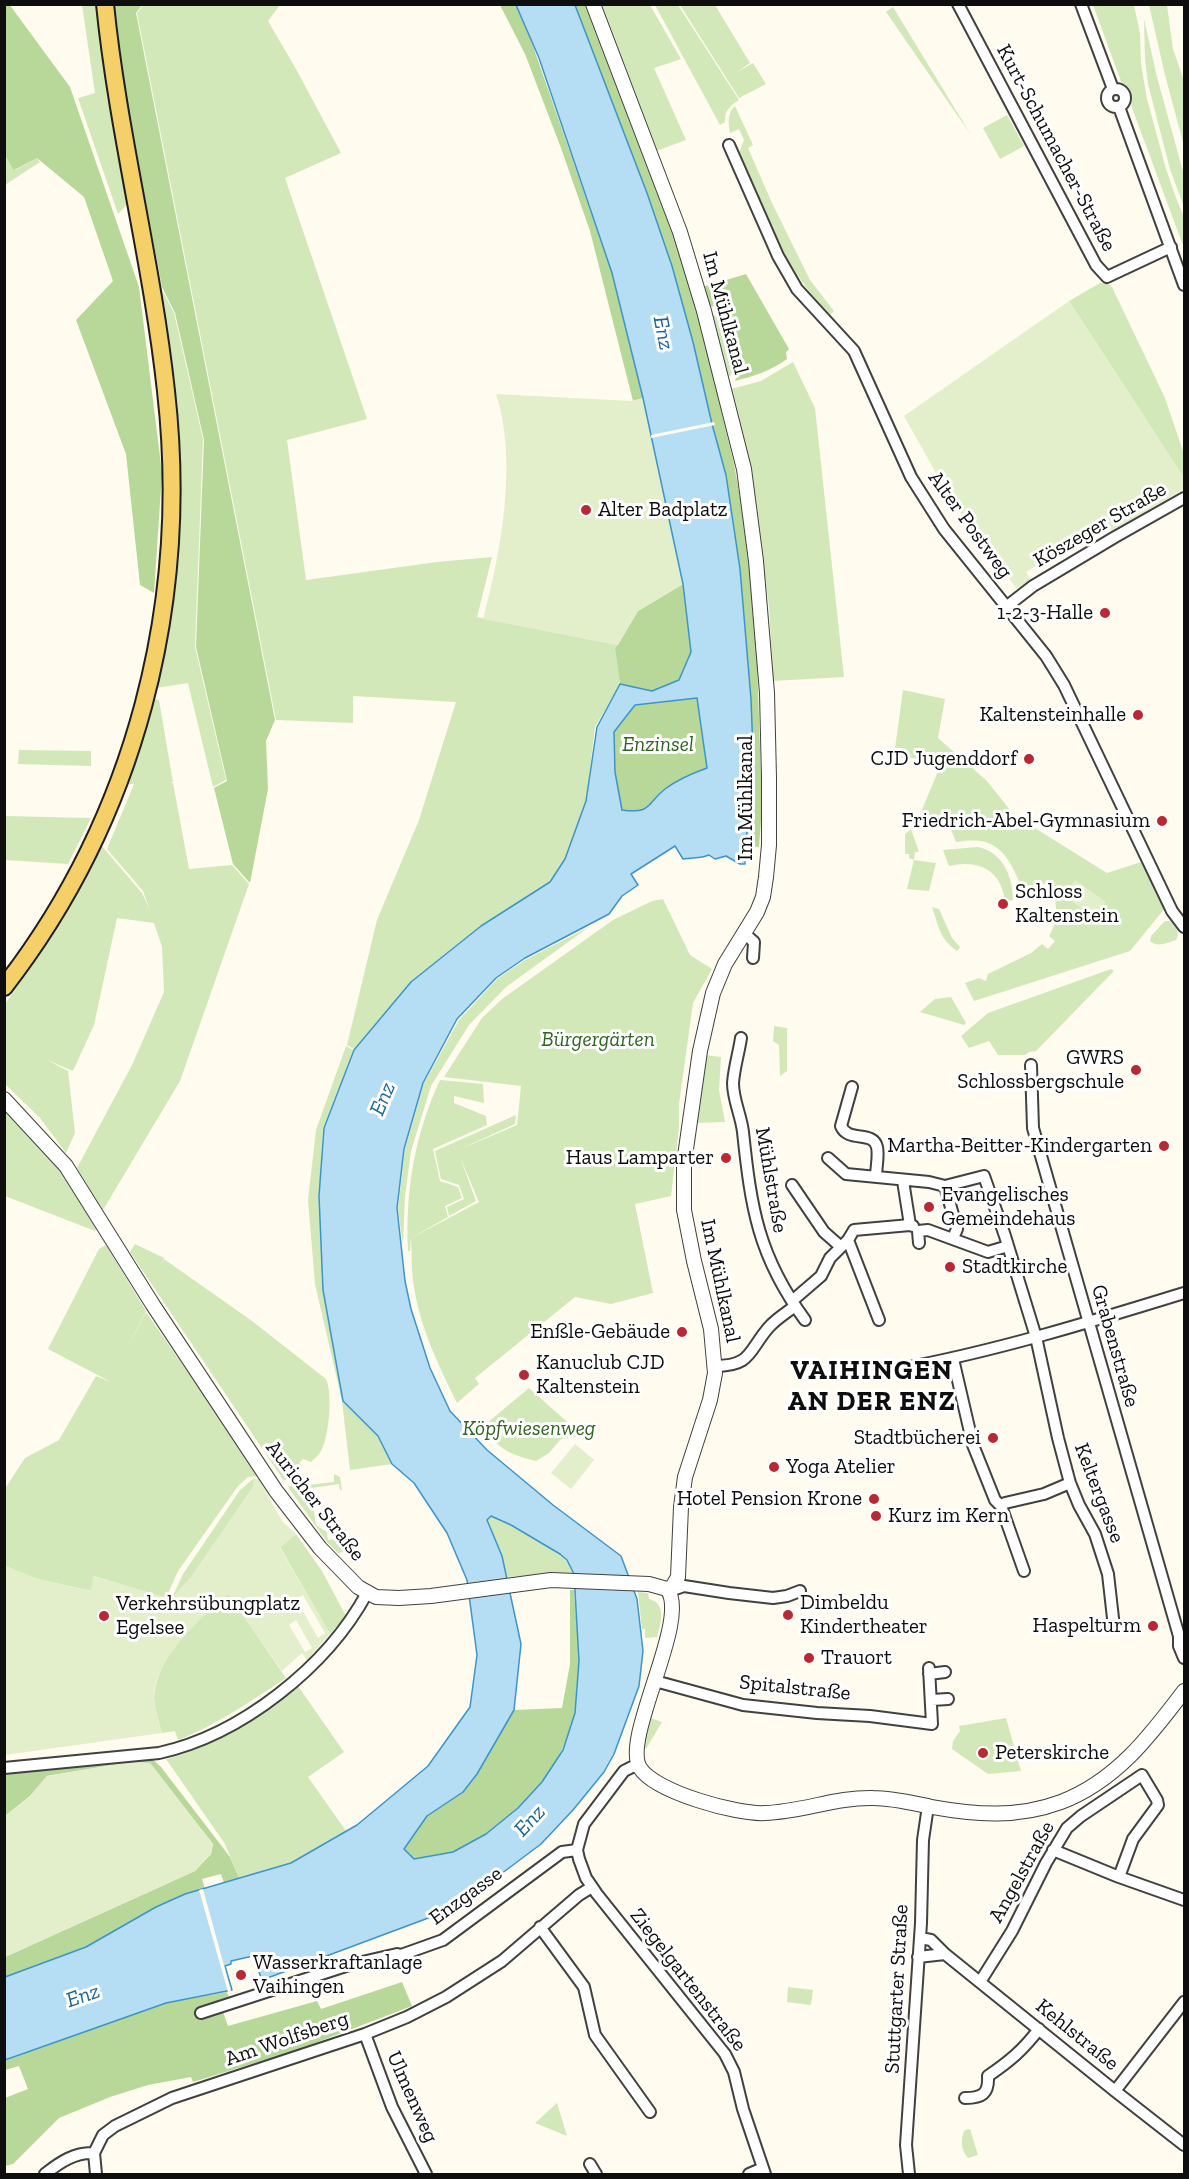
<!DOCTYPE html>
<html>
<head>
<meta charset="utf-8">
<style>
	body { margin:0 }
	#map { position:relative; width:1189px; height:2179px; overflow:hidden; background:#fffbef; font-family:"Zilla Slab",serif }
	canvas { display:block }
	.frame { position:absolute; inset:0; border:6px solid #0e0e0e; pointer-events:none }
</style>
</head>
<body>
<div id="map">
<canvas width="1189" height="2179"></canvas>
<div class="frame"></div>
</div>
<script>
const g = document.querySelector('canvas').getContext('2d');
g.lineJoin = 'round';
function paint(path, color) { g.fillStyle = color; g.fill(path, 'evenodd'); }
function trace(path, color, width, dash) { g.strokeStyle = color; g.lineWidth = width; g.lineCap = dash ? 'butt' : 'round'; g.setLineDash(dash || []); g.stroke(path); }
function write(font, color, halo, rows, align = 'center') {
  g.font = font + ' "Zilla Slab",serif'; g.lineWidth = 6; g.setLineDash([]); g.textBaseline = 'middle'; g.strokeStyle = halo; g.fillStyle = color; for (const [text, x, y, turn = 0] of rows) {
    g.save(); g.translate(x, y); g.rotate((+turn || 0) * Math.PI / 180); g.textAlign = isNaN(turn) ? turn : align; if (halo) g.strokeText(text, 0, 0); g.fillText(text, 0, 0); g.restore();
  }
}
const green = new Path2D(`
	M 82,5 L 100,5 L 129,202 L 118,214 L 78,98 L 95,93 Z
	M 143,5 L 280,5 L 268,21 L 296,69 L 341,153 L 285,178 L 367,419 L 287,440 L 306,580 L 437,562 L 492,557 L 477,617 L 618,645 L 615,649 L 620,684 L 595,727 L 586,801 L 565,859 L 550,882 L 481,925 L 411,982 L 354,1049 L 347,1045 L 377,920 L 419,820 L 456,702 L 353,696 L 353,723 L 276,720 L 137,13 Z
	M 601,5 L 650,5 L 681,59 L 654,68 L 686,140 L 656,151 Z
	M 655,5 L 678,5 L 739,100 C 730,105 724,112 725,122 L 720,125 Z
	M 680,5 L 715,5 L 750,63 L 737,72 L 753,63 L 766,84 L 739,98 Z
	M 1093,5 L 1134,5 L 1140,33 L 1141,64 L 1147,99 L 1166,169 L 1176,198 L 1184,217 L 1184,248 L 1132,108 L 1129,91 L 1122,84 Z
	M 1149,5 L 1167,5 L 1173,49 L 1184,81 L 1184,146 L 1165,75 Z
	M 893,7 L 971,135 L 886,12 Z
	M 1144,19 L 1157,77 L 1184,175 L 1184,207 L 1170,169 L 1148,84 L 1145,59 Z
	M 735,106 L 753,145 L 748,148 L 772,203 L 810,280 L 834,311 L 830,315 C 821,304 810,294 803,283 C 775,244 758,197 739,153 L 744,140 L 739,129 L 730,133 C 728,123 727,113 735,106 Z
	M 1007,115 L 1024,146 L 1000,159 L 983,128 Z
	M 4,156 L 15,170 L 37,158 L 40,162 L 5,185 Z
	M 1100,283 L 1107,283 L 1112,287 L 1165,398 L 1184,454 L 1184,478 L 1069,301 Z
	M 158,288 L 161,288 L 174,313 L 203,439 L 195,647 L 226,780 L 213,787 L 188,683 L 156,688 C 164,652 172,616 176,580 C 188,483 175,384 158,288 Z
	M 710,313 L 719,318 L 732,371 L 731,375 L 727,378 Z
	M 793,362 L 815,408 L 844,677 L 773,681 L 769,606 L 750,466 L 731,389 L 761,381 Z
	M 903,690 L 945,699 L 938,738 L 987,781 L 1014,815 L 1107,873 L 1141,862 L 1165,908 L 1130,951 L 974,1001 L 965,983 L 979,978 L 986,981 L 988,974 L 1031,953 L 1042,944 L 1048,949 L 1055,941 L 1049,936 C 1060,918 1057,900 1049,882 L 1023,891 C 1015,871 1005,844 980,841 C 972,840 963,841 956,842 L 945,815 L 924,824 L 921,812 L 939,769 L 934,761 L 894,756 Z
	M 155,699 L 159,700 L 173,782 L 170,783 L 173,783 L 189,869 L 232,865 L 249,884 L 180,1081 L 103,1210 L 77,1168 L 132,1065 L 164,992 L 162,947 L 154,923 L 117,918 L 94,1025 L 73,1071 L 47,1060 L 68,1071 L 75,1133 L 66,1153 L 40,1118 L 5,1084 L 5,1004 L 39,956 L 37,954 L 73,898 L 101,845 L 142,893 L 150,910 L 143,891 L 107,849 L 134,784 L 129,784 Z
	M 19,750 L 91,751 L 91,766 L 18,764 Z
	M 5,816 L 91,818 L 68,864 L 5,860 Z
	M 911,829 L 919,852 L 915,852 L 914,860 L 936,863 L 929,891 L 907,889 L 914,860 L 909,858 L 909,854 L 905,854 L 905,834 Z
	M 978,847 C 1003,852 1013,877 1013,900 L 1005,902 C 1002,870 978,859 949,866 L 943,850 Z
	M 663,899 L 690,955 L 712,969 L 693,1003 L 679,1104 L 679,1127 L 671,1196 L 635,1204 L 653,1293 L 611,1304 L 575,1297 L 475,1378 L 479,1384 L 457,1403 C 438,1365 418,1323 413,1280 C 411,1266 412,1252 411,1238 L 410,1251 L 408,1251 C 405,1192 415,1133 440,1080 L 483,1084 L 484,1103 L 454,1096 L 454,1103 L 486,1116 L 487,1125 L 433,1149 L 440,1181 L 458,1187 L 462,1198 L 445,1206 L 448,1217 L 411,1238 L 479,1202 L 460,1157 L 476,1201 L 449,1216 L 447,1207 L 464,1199 L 459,1185 L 441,1179 L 435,1151 L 516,1115 L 515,1124 L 458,1150 L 517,1125 L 521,1086 L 444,1077 L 482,1018 L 502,999 L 613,920 L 652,901 Z
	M 932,907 L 939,909 L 952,938 L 960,947 L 957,951 C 939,938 939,927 932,907 Z
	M 1165,921 L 1170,921 C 1175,928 1181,932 1176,940 C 1166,943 1158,948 1150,941 L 1151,936 Z
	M 589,927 L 506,987 L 469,1025 L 431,1086 L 411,1151 L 405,1196 L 403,1245 L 398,1209 L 405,1149 L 424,1083 L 459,1020 L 497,979 L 525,960 Z
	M 1111,969 L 1114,971 L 1036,1051 L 1029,1052 L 1025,1055 L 998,1055 L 989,1041 L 969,1048 L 961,1036 L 988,1013 Z
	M 951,997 L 966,1023 L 964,1025 L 920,1012 L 935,999 Z
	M 774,1026 L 787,1028 L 787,1071 L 780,1076 L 779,1045 L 773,1041 Z
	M 346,1046 L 353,1050 L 323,1128 L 319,1196 L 323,1290 L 343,1401 L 378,1436 L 392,1464 L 350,1470 L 342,1401 L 315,1284 L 308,1200 L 316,1130 Z
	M 705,1055 L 721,1057 L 719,1090 L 725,1122 L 696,1123 Z
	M 4,1107 L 62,1173 L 96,1229 L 95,1231 L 5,1196 Z
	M 135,1244 L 164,1258 L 161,1265 L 164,1259 L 252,1321 L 326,1379 C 333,1395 329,1436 321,1451 C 319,1455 314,1459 311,1462 L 303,1459 L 299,1463 L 302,1466 L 284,1481 L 130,1252 Z
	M 106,1245 L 146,1311 L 123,1356 L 146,1312 L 253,1466 L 258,1476 L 248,1477 L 238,1486 L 178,1571 L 166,1598 L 94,1576 L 92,1591 L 37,1579 L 5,1566 L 4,1490 L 25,1458 L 59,1440 L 96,1376 L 111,1382 L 48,1349 L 99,1249 Z
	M 529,1388 L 583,1436 L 561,1439 L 549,1453 L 536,1461 C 507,1454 501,1449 481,1428 Z
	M 334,1474 L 340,1477 L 342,1490 L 340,1490 L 339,1484 L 305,1489 L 307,1506 L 313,1505 L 316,1525 L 327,1532 L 328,1540 L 344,1538 L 343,1529 L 346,1529 L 349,1551 L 338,1553 L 327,1542 L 288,1487 L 306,1478 L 308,1485 L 334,1482 Z
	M 253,1479 L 253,1487 L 192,1576 L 171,1600 L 183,1574 L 240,1490 Z
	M 491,1516 C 509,1521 551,1545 564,1558 C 568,1562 571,1568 574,1574 L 506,1577 L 502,1556 L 487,1520 Z
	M 296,1534 L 322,1571 L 346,1616 L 330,1634 L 280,1547 Z
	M 638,1592 L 648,1593 L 649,1599 C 667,1603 661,1623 657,1637 L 645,1638 L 645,1629 L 642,1629 Z
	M 228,1593 L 286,1678 C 251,1701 217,1725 178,1740 L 175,1731 L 162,1733 C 159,1722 154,1708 154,1696 C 158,1654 198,1620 228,1593 Z
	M 298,1686 L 344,1752 L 308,1777 L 346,1831 L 291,1863 L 239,1878 L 225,1844 L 166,1759 C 216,1747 258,1716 298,1686 Z
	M 650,1718 L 662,1722 L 646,1749 L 643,1744 Z
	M 1006,1718 L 1021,1771 L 988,1774 L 952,1749 L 953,1741 L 960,1731 L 959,1726 Z
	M 788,1987 L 813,1990 L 811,2005 L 787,2002 Z
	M 557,2103 L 567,2136 L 535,2123 Z
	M 970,2129 L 978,2155 L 968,2158 C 961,2151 960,2138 965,2130 Z`);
const forest = new Path2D(`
	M 9,4 L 70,87 L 139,287 L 162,473 L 154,593 L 140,585 L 126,454 L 76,320 L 113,281 L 84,197 L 37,158 L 14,170 L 5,156 L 4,5 Z
	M 112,5 L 142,5 L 136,13 L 275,720 L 266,741 L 268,789 L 250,883 L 233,864 L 214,788 L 227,781 L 196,647 L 204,440 L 175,313 L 162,287 L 123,84 Z
	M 500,5 L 516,5 L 526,26 L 612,273 L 643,398 L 633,401 L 590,231 L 561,148 L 525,54 Z
	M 575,5 L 586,5 L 677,240 L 696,306 L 734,464 L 747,537 L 756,632 L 762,807 L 759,847 L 745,846 L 754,778 L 751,699 L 740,569 L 726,475 L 712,424 L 693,342 L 672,266 L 647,193 Z
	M 746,274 L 789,349 L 786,352 L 787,359 C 770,371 754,376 735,381 L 739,370 L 725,315 L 716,307 L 710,306 L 703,287 Z
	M 683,584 L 691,652 L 679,680 L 652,691 L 620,684 L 615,649 L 638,611 Z
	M 697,698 L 707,768 C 693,773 677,780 665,789 C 646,804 652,814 622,810 L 615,772 L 614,732 L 635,705 Z
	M 570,1590 L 574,1590 C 576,1631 585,1674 575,1714 C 560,1775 511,1825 455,1851 C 443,1856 427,1857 414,1860 L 404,1849 L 427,1816 L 463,1792 L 477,1774 L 514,1710 L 562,1708 L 570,1664 Z
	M 150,1757 L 161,1767 L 230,1857 L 239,1878 L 224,1883 L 221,1874 L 202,1879 L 205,1889 C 161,1901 127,1926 88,1946 C 66,1957 28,1970 5,1977 L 5,1957 L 195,1871 L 211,1854 L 213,1844 L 149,1763 L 130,1762 L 47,1776 L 30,1796 L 5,1816 L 5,1774 Z
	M 402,1982 L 412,2006 L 297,2050 L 193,2082 L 191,2077 L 148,2085 L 110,2097 L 59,2118 L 13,2164 L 5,2166 L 5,2098 L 28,2089 L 19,2066 L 5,2070 L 5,2061 L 121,2018 L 166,2003 L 227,1992 L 229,1998 L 219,2001 L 228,2026 L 317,2001 L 321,2009 Z`);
const pitch = new Path2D(`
	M 1069,301 L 1184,478 L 1184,489 L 1112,532 L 1107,524 L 1026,572 L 1031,581 L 1017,589 L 954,505 L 904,416 Z
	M 496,394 L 632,401 L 643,398 L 683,584 L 638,611 L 618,645 L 483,619 C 501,552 518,461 496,394 Z
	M 1075,880 L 1106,902 L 1095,918 L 1064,896 Z
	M 575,1444 L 594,1460 L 571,1489 L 551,1473 Z
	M 253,1479 L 259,1479 L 282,1521 L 296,1534 L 280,1548 L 330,1634 L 307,1660 L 302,1653 L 282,1671 L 228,1594 C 202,1616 151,1663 154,1700 C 155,1711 159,1722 162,1733 L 5,1755 L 5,1566 L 37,1579 L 91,1591 L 93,1576 L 171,1599 L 192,1576 L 253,1487 ZM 303,1595 L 325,1633 L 318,1638 L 296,1599 ZM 296,1620 L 312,1648 L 305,1652 L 289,1625 Z
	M 131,1762 L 150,1763 L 155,1769 L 213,1844 L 211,1854 L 195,1871 L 5,1957 L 5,1816 L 30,1796 L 47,1776 Z`);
const water = new Path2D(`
	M 516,5 L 575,5 L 647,193 L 672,266 L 693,342 L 712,424 L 726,475 L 740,569 L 751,699 L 754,778 L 745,846 L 745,864 L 740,864 L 726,856 L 715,859 L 709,855 C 700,859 692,857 683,859 L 675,846 L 631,874 L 638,885 L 622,896 L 609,914 L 525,958 L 496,978 L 457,1019 L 423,1083 L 404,1149 L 397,1208 L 405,1281 L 411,1309 L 430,1368 L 450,1411 L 487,1450 L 553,1505 L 621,1556 L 637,1599 L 643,1651 L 639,1686 L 614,1754 L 604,1772 L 573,1810 L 541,1844 L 509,1868 L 474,1894 L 441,1909 L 431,1917 L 262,1980 L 253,1956 L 231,1961 L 231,1964 L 225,1966 L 232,1990 L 166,2003 L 5,2060 L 5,1977 L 86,1947 L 156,1907 L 185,1894 L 291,1863 L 357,1825 L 428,1766 L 470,1707 L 477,1655 L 467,1580 L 447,1533 L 414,1483 L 392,1464 L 378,1436 L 343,1401 L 323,1290 L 319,1196 L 324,1128 L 354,1050 L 411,982 L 481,926 L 550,882 L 565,859 L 586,801 L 597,727 L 620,684 L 652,691 L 679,680 L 691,652 L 683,584 L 643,398 L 612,273 L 539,58 ZM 697,698 L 707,768 C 693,773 677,780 665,789 C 646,804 652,814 622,810 L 615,772 L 614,732 L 635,705 ZM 491,1516 L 511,1525 L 560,1554 L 567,1560 L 574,1574 L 579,1661 L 575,1713 L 563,1750 L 542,1782 L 518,1808 L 486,1834 L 453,1852 L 414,1859 L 404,1849 L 427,1816 L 463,1792 L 477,1774 L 514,1710 L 521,1644 L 502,1556 L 487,1520 Z`);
const pier = new Path2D(`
	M 714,422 L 715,425 L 651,438 L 651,435 Z
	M 203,1889 L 231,1991 L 228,1992 L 199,1890 Z`);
const minor = new Path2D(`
	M 958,4 L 1096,265 L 1107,277 L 1171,247
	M 1081,4 L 1113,89
	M1107 98a9 9 0 1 1 18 0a9 9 0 1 1-18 0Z
	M 1119,107 L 1184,285
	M 729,145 L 778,256 L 797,289 L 854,351 L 911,477 L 944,529 L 1046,656 L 1064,685 L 1172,911 L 1184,927
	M 1006,607 L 1033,586 L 1115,537 L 1184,498
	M 745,934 L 754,942 L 753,958
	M 741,1038 C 739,1052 734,1068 733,1083 C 733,1100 741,1115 743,1132 C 751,1208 758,1256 805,1320
	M 1031,1065 L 1033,1128 L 1179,1636 L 1179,1646 L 1184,1658
	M 852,1087 L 841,1126 C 848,1143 873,1130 877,1147 C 879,1156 876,1168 876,1177
	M 828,1158 L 846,1174 L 929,1182 L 945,1186 L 984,1176 L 1005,1236 L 1036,1337 L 1058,1438 L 1070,1483 L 1079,1505 L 1095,1534 L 1108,1574 L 1114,1627
	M 903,1181 L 910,1225 L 913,1226
	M 792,1185 L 824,1232 L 841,1247
	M 945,1186 L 957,1229 L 953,1238
	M 918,1231 L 928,1230 L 988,1252 L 1008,1246
	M 918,1231 L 919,1243
	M 848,1240 L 879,1320
	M 792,1301 L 821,1276 L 830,1258 L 848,1240 L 854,1230 L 910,1225
	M 953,1359 L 973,1445 L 995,1500 L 1001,1506 L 1024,1571
	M 715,1366 C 752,1366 748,1351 769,1327 C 776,1319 786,1313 795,1306
	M 899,1369 C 996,1351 1090,1322 1184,1293
	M 1001,1506 L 1005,1503 L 1044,1494 L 1070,1483
	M 670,1591 L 684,1586 L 729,1593 L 773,1598 L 787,1596 L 800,1591
	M 929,1674 L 945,1672
	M 655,1681 L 743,1705 L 817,1713 L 870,1716 L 932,1724 L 929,1668
	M 932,1700 L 948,1699
	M 638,1764 L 624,1771 L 584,1824 L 577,1850 L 579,1859 L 586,1878 L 597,1894 L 725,2054 L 734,2072 L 743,2109 L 765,2174
	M 4,1768 L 159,1753 C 241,1735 327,1667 367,1593
	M 1053,1850 L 1119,1877 L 1184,1900
	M 540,1927 L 584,1987 L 595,2035 L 650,2112
	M 920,1938 L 931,1940 L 945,1954 L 1115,2091 L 1184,2145
	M 918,1957 L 945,1954
	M 980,1982 L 1012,1931 L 1046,1863 L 1067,1828 L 1081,1816 L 1142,1775 L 1157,1800 L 1158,1805 L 1133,1839 L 1119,1877
	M 201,2013 L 349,1965 L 397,1954 L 401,1955 L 443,1940 L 562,1852 L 577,1850
	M 365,2034 L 392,2107 L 426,2174
	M 1115,2091 L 1184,2002
	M 965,2098 C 982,2098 989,2094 988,2076 C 1010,2061 1023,2050 1039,2029
	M 94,2153 L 96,2174
	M 590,2164 L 596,2174
	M 45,2174 C 60,2162 75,2152 94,2153 L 103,2135 L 115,2126 L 172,2098 L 365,2034 L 407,2017 L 446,1997 L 502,1961 L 579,1895 L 592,1887
	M 749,2174 L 763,2168
	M 909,2174 L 906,2145 L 921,1923 L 923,1840 L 928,1806`);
const tertiary = new Path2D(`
	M 593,4 L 680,232 L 704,311 L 744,469 L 756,561 L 767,693 L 769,778 L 769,845 L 766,877 L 763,897 L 757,912 L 725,964 L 713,993 L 700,1051 L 684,1163 L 684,1210 L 694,1261 L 711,1329 L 715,1373 L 710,1400 L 685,1477 L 681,1507 L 678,1577 L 670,1591
	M 4,1099 L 66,1166 L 153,1305 L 276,1491 L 320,1548 L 358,1587 L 376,1597 L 399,1598 L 431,1596 L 551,1580 L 649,1584 L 667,1589 C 691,1619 621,1738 640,1768 C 655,1792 738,1815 765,1813 C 802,1812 836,1797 873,1798 C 893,1798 912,1803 932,1807 C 976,1815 1018,1818 1061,1802 C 1116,1781 1150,1736 1184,1691`);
const primary = new Path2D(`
	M 4,987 C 136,817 190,603 166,391 C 152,261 118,134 105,4`);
const markers = [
	[586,510,6,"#ba2933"],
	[1105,613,6,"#ba2933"],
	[1138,715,6,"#ba2933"],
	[1029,759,6,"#ba2933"],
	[1162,821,6,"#ba2933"],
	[1003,904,6,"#ba2933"],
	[1136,1070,6,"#ba2933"],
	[1164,1146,6,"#ba2933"],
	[726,1158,6,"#ba2933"],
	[929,1207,6,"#ba2933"],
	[950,1267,6,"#ba2933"],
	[682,1332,6,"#ba2933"],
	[524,1375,6,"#ba2933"],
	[993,1438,6,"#ba2933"],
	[774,1467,6,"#ba2933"],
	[874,1499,6,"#ba2933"],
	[876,1516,6,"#ba2933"],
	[788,1615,6,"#ba2933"],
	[104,1616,6,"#ba2933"],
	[1153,1626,6,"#ba2933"],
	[809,1658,6,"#ba2933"],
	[983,1753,6,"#ba2933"],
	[241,1975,6,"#ba2933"]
];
const streetNames = [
	["Kurt-Schumacher-Straße",1056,148,62],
	["Im Mühlkanal",725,313,75],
	["Alter Postweg",970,525,54],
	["Köszeger Straße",1100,525,-30],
	["Im Mühlkanal",746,798,-90],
	["Mühlstraße",771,1180,80],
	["Im Mühlkanal",720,1281,78],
	["Grabenstraße",1115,1346,74],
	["Keltergasse",1099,1493,69],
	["Auricher Straße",315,1501,52],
	["Spitalstraße",795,1688,6],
	["Angelstraße",1022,1872,-61],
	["Enzgasse",466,1896,-36],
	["Ziegelgartenstraße",688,1980,52],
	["Stuttgarter Straße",897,1989,-87],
	["Kehlstraße",1077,2035,39],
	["Am Wolfsberg",287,2039,-19],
	["Ulmenweg",412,2097,66]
];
const poiNames = [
	["Alter Badplatz",598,510],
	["1-2-3-Halle",1093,613,"right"],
	["Kaltensteinhalle",1126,715,"right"],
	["CJD Jugenddorf",1017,759,"right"],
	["Friedrich-Abel-Gymnasium",1150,821,"right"],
	["Schloss",1015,892],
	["Kaltenstein",1015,916],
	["GWRS",1124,1058,"right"],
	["Schlossbergschule",1124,1082,"right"],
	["Martha-Beitter-Kindergarten",1152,1146,"right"],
	["Haus Lamparter",714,1158,"right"],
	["Evangelisches",941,1195],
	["Gemeindehaus",941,1219],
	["Stadtkirche",962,1267],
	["Enßle-Gebäude",670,1332,"right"],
	["Kanuclub CJD",536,1363],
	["Kaltenstein",536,1387],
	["Stadtbücherei",981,1438,"right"],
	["Yoga Atelier",786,1467],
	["Hotel Pension Krone",862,1499,"right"],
	["Kurz im Kern",888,1516],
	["Dimbeldu",800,1603],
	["Kindertheater",800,1627],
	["Verkehrsübungplatz",116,1604],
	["Egelsee",116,1628],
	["Haspelturm",1141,1626,"right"],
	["Trauort",821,1658],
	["Peterskirche",995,1753],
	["Wasserkraftanlage",253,1963],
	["Vaihingen",253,1987]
];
const parkNames = [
	["Enzinsel",658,745],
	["Bürgergärten",598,1040],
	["Köpfwiesenweg",529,1429]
];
const waterNames = [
	["Enz",663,333,79],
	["Enz",383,1099,-67],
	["Enz",530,1821,-47],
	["Enz",83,1996,-19]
];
const districtNames = [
	["VAIHINGEN",872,1371],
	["AN DER ENZ",872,1402]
];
paint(green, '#d2e8b9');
paint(forest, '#b7d899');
paint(pitch, '#e3efcb');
paint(water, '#b5def4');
trace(water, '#3d94ca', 1.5);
paint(pier, '#fffbef');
trace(minor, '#414141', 14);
trace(tertiary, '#414141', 16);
trace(primary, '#1f1f1f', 20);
trace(minor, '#fff', 10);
trace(tertiary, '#fff', 14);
trace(primary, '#f5d068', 16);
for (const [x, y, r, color] of markers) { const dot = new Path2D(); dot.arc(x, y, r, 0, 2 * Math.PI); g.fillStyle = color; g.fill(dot); trace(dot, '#fff', 2); }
write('21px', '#0e0e0e', '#fff', streetNames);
write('21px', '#0e0e0e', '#fff', poiNames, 'left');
write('italic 21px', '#2f641f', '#fff', parkNames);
write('italic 22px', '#1a669c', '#fff', waterNames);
g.letterSpacing = '1.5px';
write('bold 27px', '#0e0e0e', '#fff', districtNames);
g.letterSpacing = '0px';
</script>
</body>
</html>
